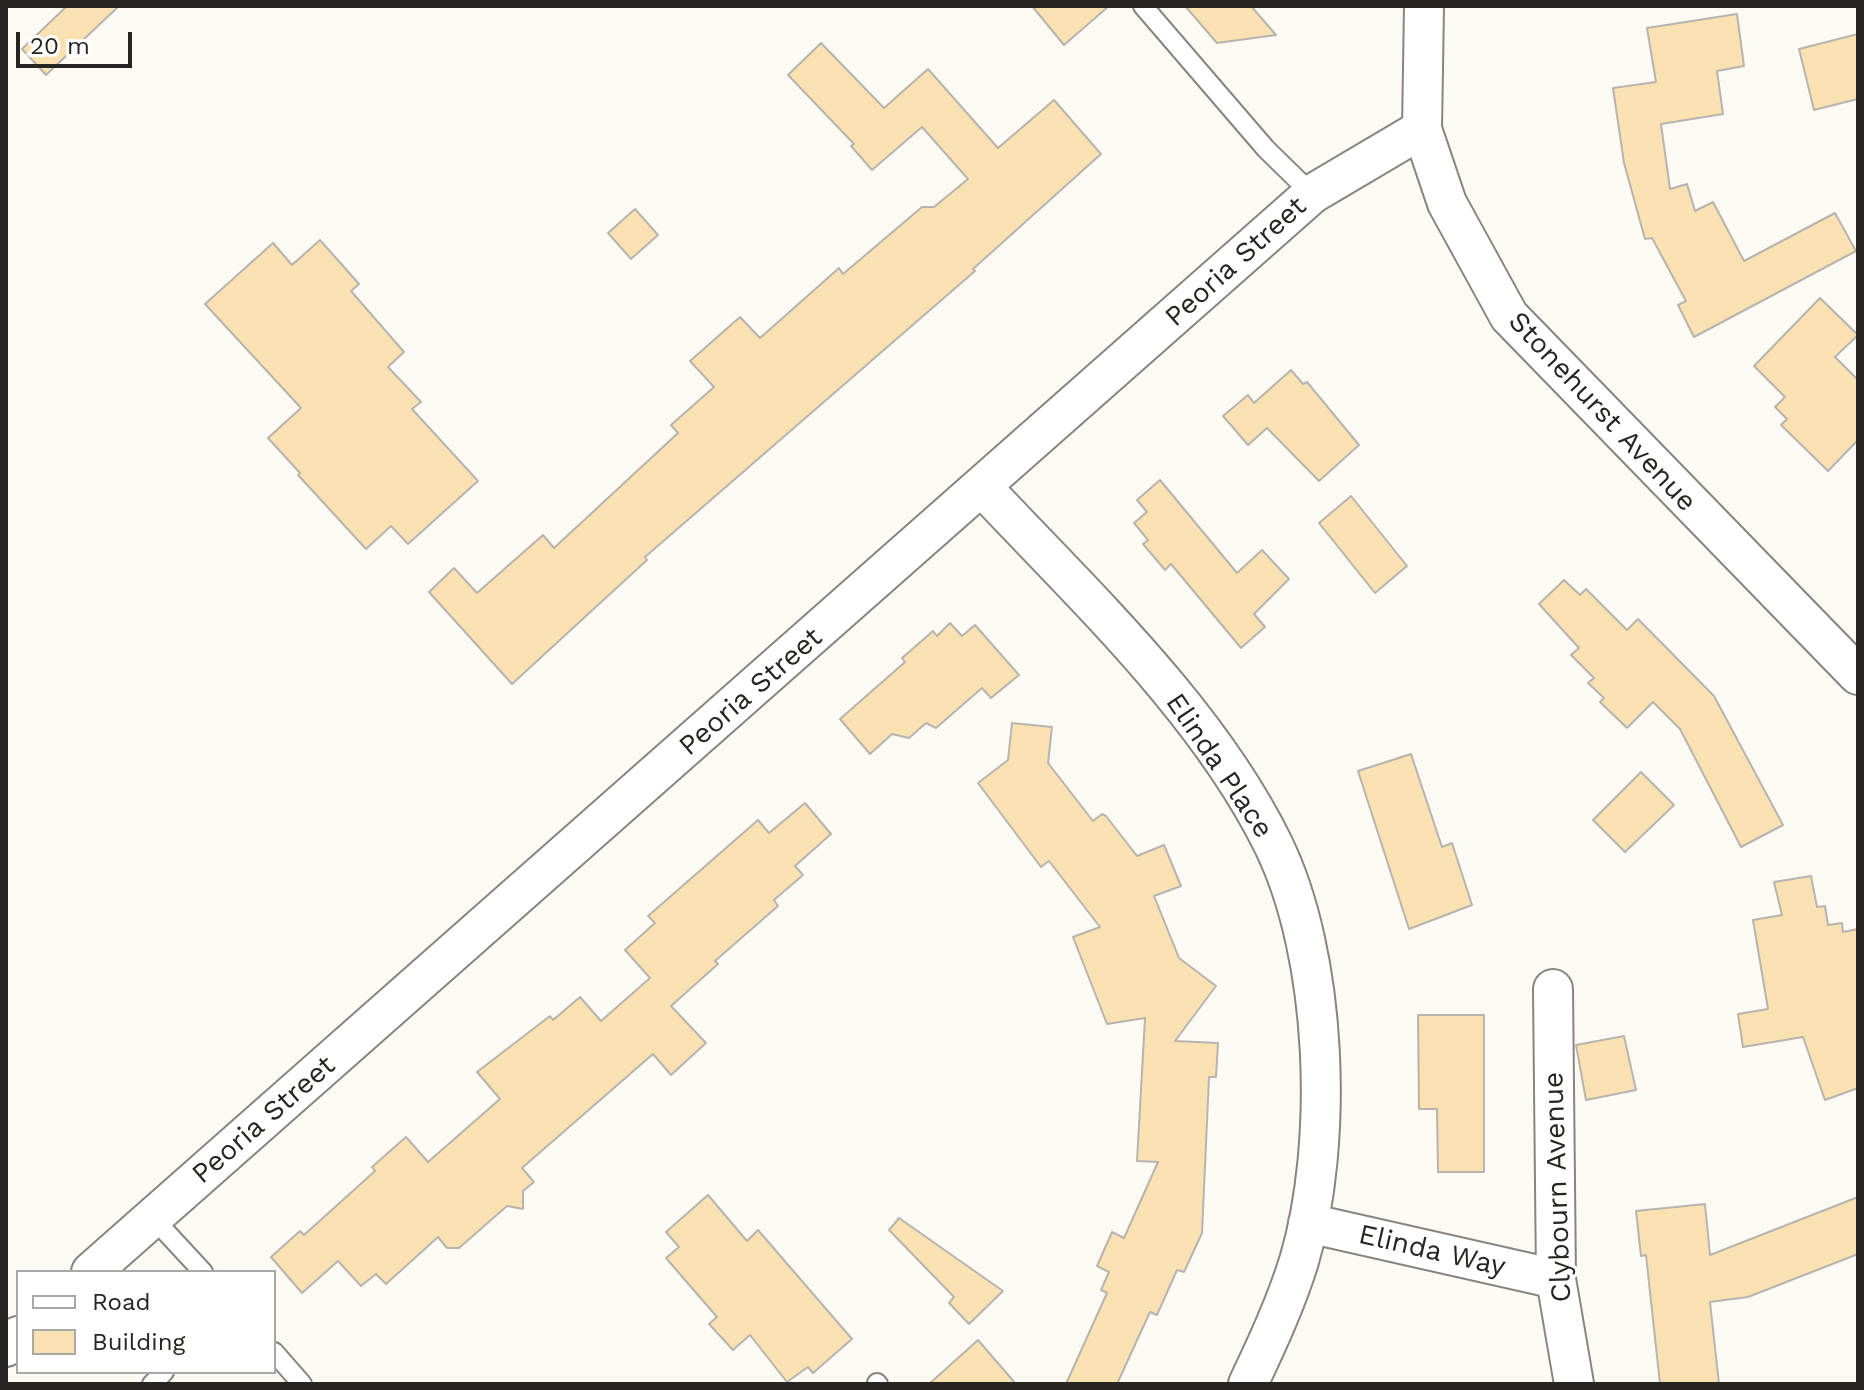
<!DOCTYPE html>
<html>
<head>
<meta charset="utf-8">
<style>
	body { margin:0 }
	#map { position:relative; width:1864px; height:1390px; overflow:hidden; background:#fdfaf4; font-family:"Work Sans",sans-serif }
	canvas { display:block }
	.frame { position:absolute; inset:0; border:8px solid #262522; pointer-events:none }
	.legend { position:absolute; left:16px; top:1270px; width:260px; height:104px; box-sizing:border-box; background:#fff; border:2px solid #a8a8a7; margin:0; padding:10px 14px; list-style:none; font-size:24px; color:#262522 }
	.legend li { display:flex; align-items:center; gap:16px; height:40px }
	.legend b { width:40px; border:2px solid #a8a8a7 }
	.scale { position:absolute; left:16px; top:32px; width:116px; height:36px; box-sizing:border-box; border:4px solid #262522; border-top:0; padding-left:10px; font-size:24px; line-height:28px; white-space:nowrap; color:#262522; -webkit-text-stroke:6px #fff; paint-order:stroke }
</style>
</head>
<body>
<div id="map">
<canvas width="1864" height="1390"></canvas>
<div class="frame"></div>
<ul class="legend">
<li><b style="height:10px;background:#fff"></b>Road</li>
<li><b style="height:22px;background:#fae1b1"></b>Building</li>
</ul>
<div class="scale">20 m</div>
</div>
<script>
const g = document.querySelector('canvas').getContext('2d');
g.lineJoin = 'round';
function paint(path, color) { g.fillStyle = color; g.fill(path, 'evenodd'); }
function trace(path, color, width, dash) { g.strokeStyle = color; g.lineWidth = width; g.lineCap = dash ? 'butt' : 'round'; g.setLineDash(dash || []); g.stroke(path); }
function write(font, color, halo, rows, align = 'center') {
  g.font = font + ' "Work Sans",sans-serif'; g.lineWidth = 6; g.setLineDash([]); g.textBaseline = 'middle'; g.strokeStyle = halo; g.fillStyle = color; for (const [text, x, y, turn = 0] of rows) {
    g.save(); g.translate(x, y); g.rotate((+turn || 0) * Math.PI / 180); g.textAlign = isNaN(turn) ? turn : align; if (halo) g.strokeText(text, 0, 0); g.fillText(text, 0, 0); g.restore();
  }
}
const building = new Path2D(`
	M 67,6 L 119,6 L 46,75 L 22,49 Z
	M 1032,6 L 1109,6 L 1064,45 Z
	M 1185,6 L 1251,6 L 1276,35 L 1217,43 Z
	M 1737,14 L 1744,66 L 1717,71 L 1723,114 L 1661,124 L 1670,189 L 1687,184 L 1695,211 L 1713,202 L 1744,261 L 1835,213 L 1856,251 L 1694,337 L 1678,305 L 1686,301 L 1652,238 L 1645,239 L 1624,163 L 1613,88 L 1656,82 L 1647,28 Z
	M 1858,34 L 1858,99 L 1814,110 L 1799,49 Z
	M 821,43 L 884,108 L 928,69 L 998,148 L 1054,100 L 1101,154 L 973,269 L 975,271 L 645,557 L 647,560 L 512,684 L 429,592 L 454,568 L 477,593 L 543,535 L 554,548 L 678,433 L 671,425 L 714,387 L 690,361 L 740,317 L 760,338 L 839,268 L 843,274 L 922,207 L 934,207 L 968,179 L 922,127 L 872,170 L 851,146 L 854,144 L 788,75 Z
	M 635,209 L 658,235 L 631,259 L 608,233 Z
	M 320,240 L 359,284 L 351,291 L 404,352 L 388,367 L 421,402 L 412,409 L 478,481 L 408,544 L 391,526 L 366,549 L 298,475 L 300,473 L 268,438 L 301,408 L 205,304 L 273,243 L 292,265 Z
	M 1820,298 L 1858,335 L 1835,357 L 1858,380 L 1858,440 L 1828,471 L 1781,425 L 1787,419 L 1775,407 L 1785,397 L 1754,366 Z
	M 1291,370 L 1303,384 L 1307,382 L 1359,445 L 1319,481 L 1267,428 L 1248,445 L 1223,416 L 1248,395 L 1254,403 Z
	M 1160,480 L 1237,573 L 1262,550 L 1289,579 L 1254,614 L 1265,627 L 1241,648 L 1171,564 L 1165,570 L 1143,544 L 1148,540 L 1134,523 L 1147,512 L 1137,500 Z
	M 1351,496 L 1407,566 L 1375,593 L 1319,523 Z
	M 1564,580 L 1580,595 L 1586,589 L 1627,630 L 1638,619 L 1714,696 L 1783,825 L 1741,847 L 1680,729 L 1653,702 L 1627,728 L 1600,702 L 1604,698 L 1588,683 L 1594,678 L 1571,655 L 1579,648 L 1539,604 Z
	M 950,623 L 962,636 L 975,625 L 1019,675 L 991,698 L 982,688 L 936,728 L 926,723 L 909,738 L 892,734 L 870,754 L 840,719 L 905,662 L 902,658 L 933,631 L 937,636 Z
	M 1012,723 L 1052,727 L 1048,763 L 1093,821 L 1102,814 L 1106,816 L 1137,856 L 1164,845 L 1181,886 L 1154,896 L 1179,958 L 1216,986 L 1175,1041 L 1218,1043 L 1216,1077 L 1209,1077 L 1202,1233 L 1184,1272 L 1177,1270 L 1157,1315 L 1150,1312 L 1117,1384 L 1066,1384 L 1107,1293 L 1101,1290 L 1109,1272 L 1097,1266 L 1112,1232 L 1124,1238 L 1158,1162 L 1137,1161 L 1145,1018 L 1107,1024 L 1073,937 L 1100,927 L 1049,861 L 1041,867 L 978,783 L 1008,760 Z
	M 1411,754 L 1442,847 L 1452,843 L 1472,905 L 1409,929 L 1358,771 Z
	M 1641,772 L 1674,805 L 1625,852 L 1593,820 Z
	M 805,803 L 831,834 L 795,866 L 803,875 L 774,900 L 778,906 L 715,961 L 718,964 L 671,1006 L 706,1043 L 671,1075 L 653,1054 L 522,1168 L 534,1182 L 523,1191 L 523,1209 L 507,1206 L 459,1248 L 447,1248 L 438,1237 L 386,1284 L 376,1274 L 361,1286 L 338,1261 L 302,1293 L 271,1257 L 300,1231 L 304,1235 L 375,1171 L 372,1167 L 406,1137 L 428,1162 L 500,1099 L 477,1072 L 550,1016 L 553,1020 L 580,997 L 601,1021 L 650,978 L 625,950 L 655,923 L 648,916 L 758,820 L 769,833 Z
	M 1811,876 L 1817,907 L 1825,906 L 1828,925 L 1842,923 L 1843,932 L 1858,929 L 1858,1088 L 1825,1100 L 1803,1037 L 1743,1047 L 1738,1014 L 1768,1009 L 1753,920 L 1782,915 L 1774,882 Z
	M 1418,1015 L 1484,1015 L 1484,1172 L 1438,1172 L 1437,1109 L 1419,1109 Z
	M 1624,1036 L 1636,1090 L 1586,1100 L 1576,1045 Z
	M 708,1195 L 747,1241 L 758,1230 L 852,1339 L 813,1373 L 808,1367 L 787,1382 L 750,1335 L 733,1350 L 709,1324 L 717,1317 L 666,1258 L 679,1247 L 666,1232 Z
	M 1858,1197 L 1858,1254 L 1748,1297 L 1710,1302 L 1719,1384 L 1660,1384 L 1646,1255 L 1641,1256 L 1636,1211 L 1705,1204 L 1710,1255 Z
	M 899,1218 L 1003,1291 L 969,1324 L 949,1303 L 954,1297 L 889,1230 Z
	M 978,1340 L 1016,1384 L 929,1384 Z`);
const lane = new Path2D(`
	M 1143,6 L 1266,149 L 1312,194
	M 153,1218 L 203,1272
	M 274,1352 L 302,1384
	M 877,1383 L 878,1384
	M 152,1384 L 164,1372`);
const street = new Path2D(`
	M 1424,6 L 1422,129 L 1447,203 L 1509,316 L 1858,675
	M 983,488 C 1084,596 1207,710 1273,844 C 1328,956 1334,1143 1299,1261 C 1286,1303 1267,1344 1248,1384
	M 1553,989 L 1556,1279 L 1574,1384
	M 1308,1223 L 1556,1279
	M 91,1272 L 1312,194 L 1422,129
	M 6,1347 L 18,1336`);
const streetNames = [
	["Peoria Street",1236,262,-42],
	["Stonehurst Avenue",1602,412,47],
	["Peoria Street",751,692,-41],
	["Elinda Place",1219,766,56],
	["Peoria Street",264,1120,-41],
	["Clybourn Avenue",1558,1187,-92],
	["Elinda Way",1432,1251,13]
];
paint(building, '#fae1b1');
trace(building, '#b7b4af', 2);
trace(lane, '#888580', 22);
trace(street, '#888580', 42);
trace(lane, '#fff', 18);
trace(street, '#fff', 38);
write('28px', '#262522', '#fff', streetNames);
</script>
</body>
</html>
